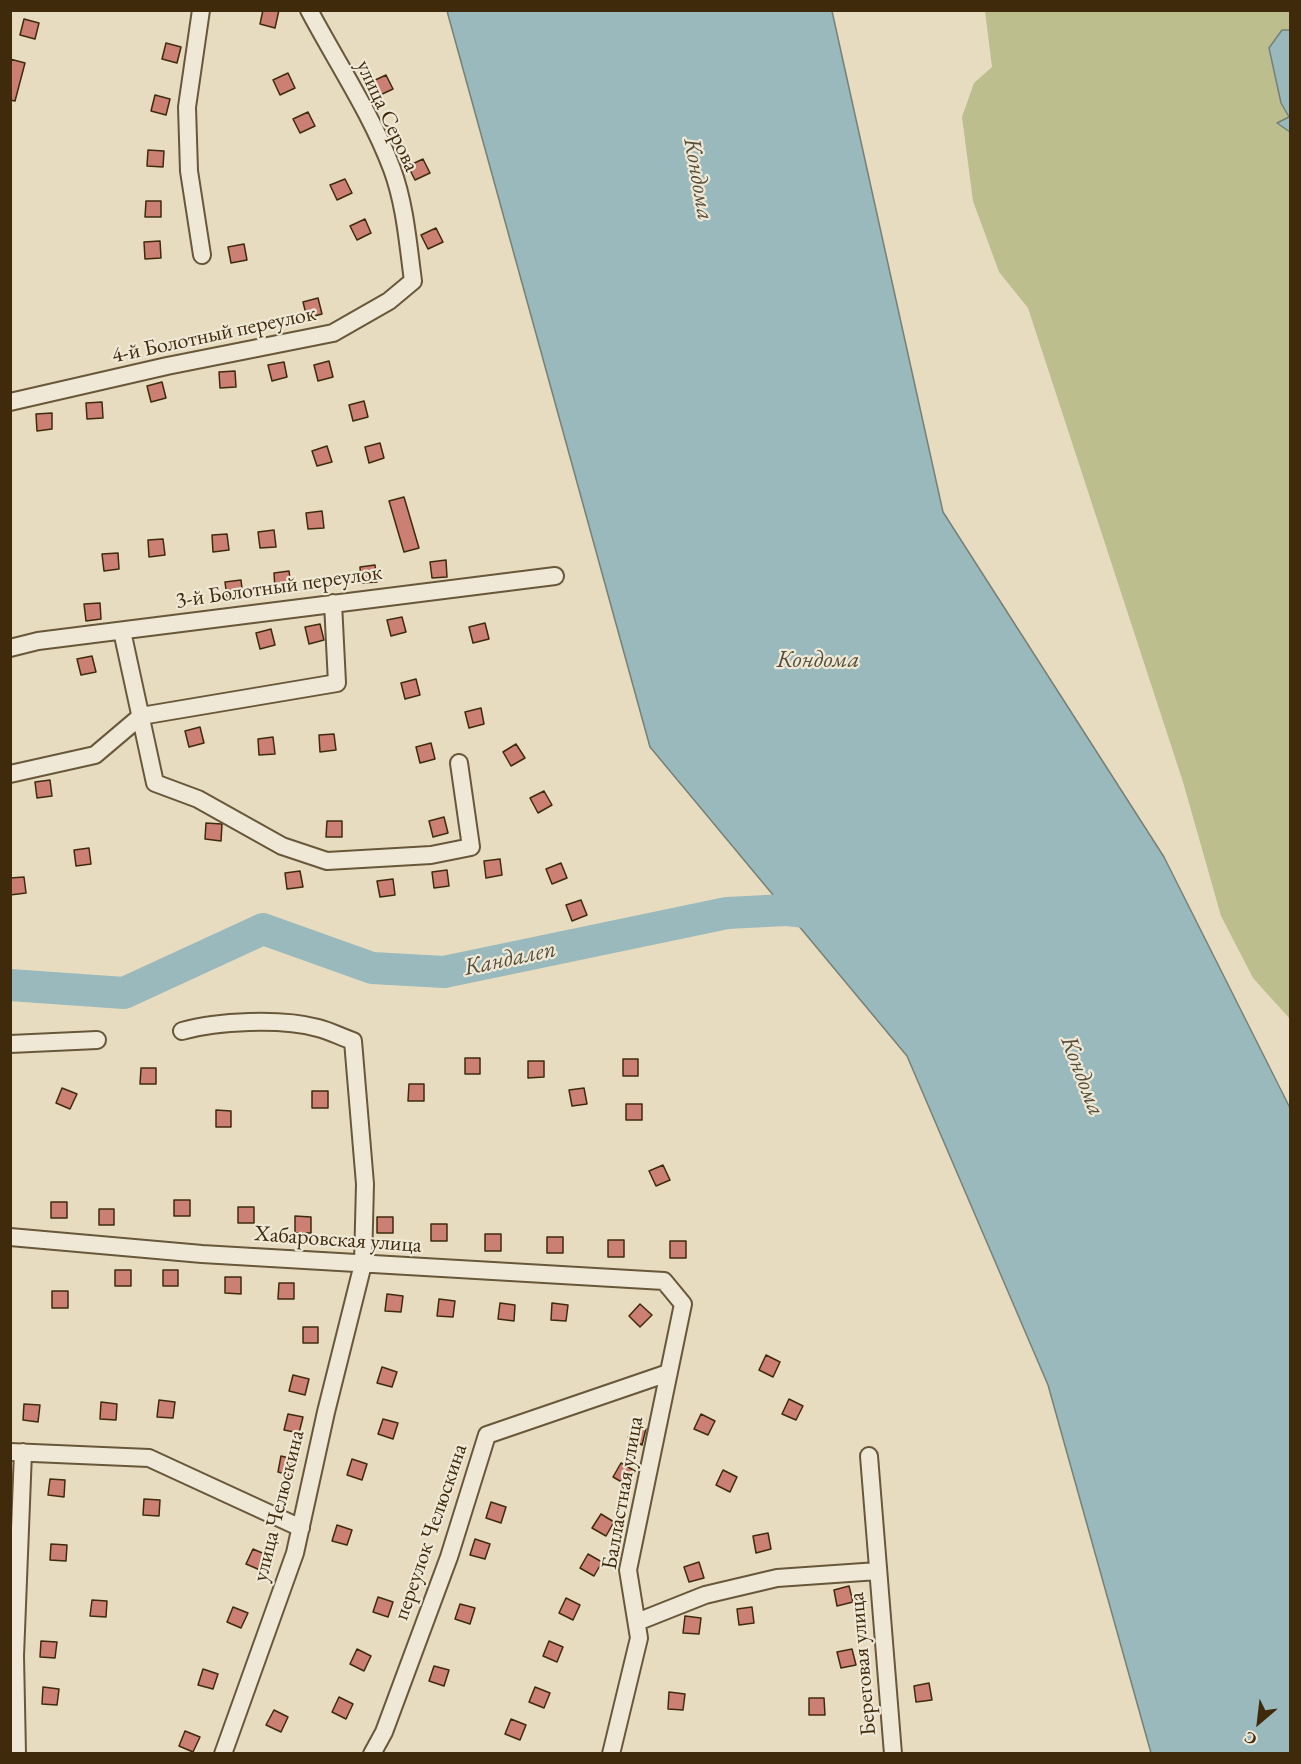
<!DOCTYPE html>
<html>
<head>
<meta charset="utf-8">
<style>
	body { margin:0 }
	#map { position:relative; width:1301px; height:1764px; overflow:hidden; background:#e7dcc0; font-family:"EB Garamond",serif }
	canvas { display:block }
	.frame { position:absolute; inset:0; border:12px solid #3f2b0c; pointer-events:none }
	.north { position:absolute; left:1229px; top:1692px; width:60px; height:60px; -webkit-text-stroke:4px #efe8d6; paint-order:stroke; rotate:208deg; font-size:16px; font-weight:700; line-height:24px; text-align:center; color:#3f2b0c }
	.north::after { content:''; display:block; margin:auto; width:21px; height:27px; background:#3f2b0c; clip-path:polygon(50% 0,100% 100%,50% 72%,0 100%) }
</style>
</head>
<body>
<div id="map">
<canvas width="1301" height="1764"></canvas>
<div class="frame"></div>
<div class="north">С</div>
</div>
<script>
const g = document.querySelector('canvas').getContext('2d');
g.lineJoin = 'round';
function paint(path, color) { g.fillStyle = color; g.fill(path, 'evenodd'); }
function trace(path, color, width, dash) { g.strokeStyle = color; g.lineWidth = width; g.lineCap = dash ? 'butt' : 'round'; g.setLineDash(dash || []); g.stroke(path); }
function write(font, color, halo, rows, align = 'center') {
  g.font = font + ' "EB Garamond",serif'; g.lineWidth = 4.5; g.setLineDash([]); g.textBaseline = 'middle'; g.strokeStyle = halo; g.fillStyle = color; for (const [text, x, y, turn = 0] of rows) {
    g.save(); g.translate(x, y); g.rotate((+turn || 0) * Math.PI / 180); g.textAlign = isNaN(turn) ? turn : align; if (halo) g.strokeText(text, 0, 0); g.fillText(text, 0, 0); g.restore();
  }
}
const green = new Path2D(`
	M 985,11 L 1290,11 L 1290,1019 L 1253,978 L 1221,916 L 1183,782 L 1028,308 L 999,272 L 973,201 L 962,117 L 974,83 L 992,67 Z`);
const water = new Path2D(`
	M 447,11 L 832,11 L 943,512 L 1164,857 L 1290,1108 L 1290,1753 L 1151,1753 L 1048,1385 L 907,1056 L 650,747 Z
	M 1282,30 L 1290,30 L 1290,132 L 1277,123 L 1289,117 L 1281,103 L 1269,48 Z`);
const river = new Path2D(`
	M 10,985 L 124,993 L 263,929 L 372,968 L 444,972 L 727,913 L 786,910 L 828,914`);
const building = new Path2D(`
	M 263,10 L 279,10 L 275,28 L 260,24 Z
	M 24,19 L 39,23 L 35,39 L 20,35 Z
	M 166,43 L 181,47 L 177,63 L 162,59 Z
	M 10,59 L 25,63 L 15,101 L 10,100 Z
	M 288,73 L 295,88 L 280,95 L 273,80 Z
	M 386,75 L 393,89 L 378,96 L 371,82 Z
	M 155,95 L 170,99 L 166,115 L 151,111 Z
	M 308,112 L 315,126 L 300,133 L 293,119 Z
	M 148,150 L 164,151 L 163,167 L 147,166 Z
	M 423,159 L 430,173 L 415,180 L 408,166 Z
	M 345,179 L 352,193 L 337,200 L 330,185 Z
	M 146,201 L 161,201 L 161,217 L 145,217 Z
	M 365,219 L 371,233 L 357,240 L 350,226 Z
	M 436,228 L 443,242 L 428,249 L 421,235 Z
	M 160,241 L 161,258 L 145,259 L 144,242 Z
	M 244,244 L 247,260 L 231,263 L 228,247 Z
	M 318,298 L 322,314 L 307,318 L 303,302 Z
	M 329,361 L 333,377 L 318,381 L 314,365 Z
	M 284,362 L 287,377 L 272,381 L 268,365 Z
	M 235,371 L 236,387 L 220,388 L 219,372 Z
	M 162,382 L 166,398 L 151,402 L 147,386 Z
	M 364,401 L 368,417 L 353,421 L 349,405 Z
	M 102,402 L 103,418 L 87,419 L 86,403 Z
	M 52,413 L 52,429 L 37,431 L 36,414 Z
	M 380,443 L 384,458 L 369,463 L 365,447 Z
	M 327,446 L 332,462 L 317,466 L 312,451 Z
	M 404,497 L 419,548 L 404,552 L 389,501 Z
	M 322,511 L 324,528 L 308,529 L 306,513 Z
	M 274,530 L 276,547 L 260,548 L 258,532 Z
	M 227,534 L 229,550 L 213,552 L 212,535 Z
	M 163,539 L 165,555 L 149,557 L 148,540 Z
	M 118,553 L 119,569 L 104,571 L 102,554 Z
	M 446,560 L 447,577 L 432,578 L 430,562 Z
	M 375,565 L 377,582 L 361,583 L 360,567 Z
	M 289,571 L 291,588 L 275,589 L 274,573 Z
	M 241,580 L 243,597 L 227,598 L 225,582 Z
	M 100,603 L 101,619 L 86,621 L 84,604 Z
	M 402,617 L 406,632 L 391,636 L 387,620 Z
	M 485,623 L 489,639 L 473,643 L 469,627 Z
	M 320,624 L 324,640 L 309,644 L 305,627 Z
	M 271,629 L 275,645 L 260,649 L 256,633 Z
	M 92,656 L 96,672 L 81,675 L 77,659 Z
	M 416,679 L 420,695 L 405,699 L 401,683 Z
	M 481,708 L 484,724 L 469,728 L 465,712 Z
	M 200,727 L 204,743 L 189,747 L 185,731 Z
	M 334,734 L 336,750 L 320,752 L 319,735 Z
	M 273,737 L 275,754 L 259,755 L 258,739 Z
	M 431,743 L 435,759 L 420,763 L 416,747 Z
	M 516,744 L 525,758 L 511,766 L 503,752 Z
	M 50,780 L 52,796 L 37,798 L 35,782 Z
	M 544,791 L 552,805 L 538,813 L 530,798 Z
	M 444,817 L 448,833 L 433,837 L 429,821 Z
	M 327,821 L 342,821 L 342,837 L 326,837 Z
	M 206,823 L 222,824 L 221,841 L 205,839 Z
	M 89,848 L 91,864 L 76,866 L 74,850 Z
	M 500,859 L 502,875 L 486,878 L 484,861 Z
	M 561,863 L 567,878 L 552,884 L 546,869 Z
	M 447,870 L 449,886 L 434,888 L 432,872 Z
	M 300,871 L 303,887 L 287,889 L 285,873 Z
	M 24,877 L 26,893 L 10,895 L 10,878 Z
	M 393,879 L 395,895 L 380,897 L 377,881 Z
	M 581,900 L 587,915 L 572,921 L 566,905 Z
	M 465,1058 L 480,1058 L 480,1074 L 465,1074 Z
	M 623,1059 L 638,1059 L 638,1076 L 623,1076 Z
	M 528,1061 L 544,1061 L 544,1077 L 528,1078 Z
	M 141,1068 L 156,1068 L 156,1084 L 140,1084 Z
	M 409,1084 L 424,1084 L 424,1101 L 408,1101 Z
	M 62,1088 L 77,1094 L 70,1109 L 56,1103 Z
	M 584,1088 L 587,1104 L 572,1106 L 569,1090 Z
	M 312,1091 L 328,1091 L 328,1108 L 312,1108 Z
	M 626,1104 L 642,1104 L 642,1120 L 626,1120 Z
	M 216,1110 L 231,1111 L 231,1127 L 216,1127 Z
	M 663,1165 L 670,1180 L 656,1186 L 649,1171 Z
	M 174,1200 L 190,1200 L 190,1216 L 174,1216 Z
	M 51,1202 L 67,1202 L 67,1218 L 51,1218 Z
	M 238,1207 L 254,1207 L 254,1223 L 238,1223 Z
	M 99,1209 L 114,1209 L 114,1225 L 99,1225 Z
	M 295,1216 L 311,1217 L 311,1233 L 295,1233 Z
	M 377,1217 L 393,1217 L 393,1233 L 377,1233 Z
	M 431,1224 L 447,1224 L 447,1241 L 431,1241 Z
	M 485,1234 L 501,1234 L 501,1251 L 485,1251 Z
	M 547,1237 L 563,1237 L 563,1253 L 547,1253 Z
	M 608,1240 L 624,1240 L 624,1257 L 608,1257 Z
	M 670,1241 L 686,1241 L 686,1258 L 670,1258 Z
	M 115,1270 L 131,1270 L 131,1286 L 115,1286 Z
	M 163,1270 L 178,1270 L 178,1286 L 163,1286 Z
	M 225,1277 L 241,1277 L 241,1294 L 225,1293 Z
	M 279,1283 L 294,1283 L 294,1299 L 278,1299 Z
	M 52,1291 L 68,1291 L 68,1308 L 52,1308 Z
	M 387,1294 L 403,1296 L 401,1312 L 385,1311 Z
	M 439,1299 L 455,1301 L 453,1317 L 437,1316 Z
	M 500,1303 L 515,1305 L 514,1321 L 498,1319 Z
	M 552,1303 L 568,1305 L 566,1321 L 551,1320 Z
	M 640,1304 L 652,1315 L 640,1327 L 629,1316 Z
	M 303,1327 L 318,1327 L 318,1343 L 303,1343 Z
	M 766,1355 L 780,1362 L 773,1377 L 759,1370 Z
	M 382,1367 L 397,1372 L 392,1387 L 377,1383 Z
	M 293,1375 L 309,1379 L 305,1395 L 289,1391 Z
	M 789,1399 L 803,1406 L 796,1420 L 782,1414 Z
	M 159,1400 L 175,1402 L 173,1418 L 157,1417 Z
	M 101,1402 L 117,1404 L 116,1420 L 100,1419 Z
	M 24,1404 L 40,1405 L 38,1422 L 23,1420 Z
	M 288,1414 L 303,1417 L 299,1433 L 284,1430 Z
	M 701,1414 L 715,1421 L 708,1435 L 694,1429 Z
	M 383,1419 L 398,1423 L 393,1439 L 378,1434 Z
	M 636,1423 L 646,1429 L 642,1445 L 628,1437 Z
	M 281,1456 L 297,1460 L 293,1476 L 278,1472 Z
	M 352,1459 L 367,1464 L 362,1480 L 347,1475 Z
	M 621,1463 L 635,1471 L 627,1485 L 613,1477 Z
	M 723,1470 L 737,1477 L 730,1492 L 716,1485 Z
	M 50,1479 L 65,1480 L 64,1497 L 48,1495 Z
	M 144,1499 L 160,1500 L 159,1516 L 143,1515 Z
	M 491,1502 L 506,1507 L 501,1523 L 486,1518 Z
	M 601,1514 L 614,1522 L 606,1536 L 592,1528 Z
	M 337,1525 L 352,1530 L 347,1545 L 332,1541 Z
	M 768,1533 L 771,1549 L 756,1553 L 753,1536 Z
	M 475,1539 L 490,1544 L 485,1559 L 470,1555 Z
	M 51,1544 L 67,1545 L 66,1561 L 50,1560 Z
	M 253,1549 L 267,1555 L 260,1570 L 246,1564 Z
	M 588,1554 L 602,1562 L 594,1576 L 580,1568 Z
	M 699,1562 L 704,1578 L 689,1582 L 684,1567 Z
	M 849,1586 L 853,1602 L 837,1606 L 834,1590 Z
	M 378,1597 L 393,1602 L 388,1617 L 373,1612 Z
	M 566,1598 L 580,1605 L 573,1620 L 559,1613 Z
	M 92,1600 L 107,1601 L 106,1617 L 90,1616 Z
	M 460,1604 L 475,1608 L 470,1624 L 455,1619 Z
	M 233,1607 L 248,1613 L 241,1628 L 227,1622 Z
	M 752,1607 L 754,1623 L 739,1625 L 737,1609 Z
	M 685,1616 L 701,1618 L 699,1634 L 683,1633 Z
	M 41,1641 L 57,1642 L 55,1658 L 40,1657 Z
	M 549,1641 L 563,1647 L 557,1662 L 543,1656 Z
	M 357,1649 L 371,1656 L 364,1671 L 350,1664 Z
	M 852,1649 L 856,1665 L 841,1668 L 837,1652 Z
	M 434,1666 L 449,1670 L 444,1686 L 429,1681 Z
	M 203,1669 L 218,1674 L 213,1689 L 198,1685 Z
	M 929,1683 L 932,1700 L 916,1702 L 914,1686 Z
	M 43,1687 L 59,1689 L 57,1705 L 42,1704 Z
	M 535,1687 L 550,1693 L 544,1708 L 529,1702 Z
	M 669,1692 L 685,1694 L 683,1710 L 668,1709 Z
	M 339,1697 L 353,1704 L 346,1719 L 332,1712 Z
	M 809,1698 L 824,1698 L 825,1715 L 809,1715 Z
	M 274,1710 L 288,1717 L 281,1732 L 266,1725 Z
	M 511,1719 L 526,1725 L 520,1740 L 505,1734 Z
	M 185,1731 L 200,1737 L 193,1752 L 179,1746 Z`);
const street = new Path2D(`
	M 201,10 L 187,107 L 189,171 L 202,255
	M 10,402 L 167,366 L 333,333 L 389,301 L 413,281 C 408,244 405,204 392,169 C 371,113 337,63 309,10
	M 122,631 L 155,783 L 198,799 L 282,846 L 327,861 L 431,855 L 471,847 L 459,763
	M 10,648 L 38,641 L 555,576
	M 10,774 L 95,755 L 141,716 L 337,683 L 333,603
	M 182,1031 C 217,1021 281,1018 318,1028 C 330,1031 341,1037 353,1041 L 365,1184 L 363,1264 L 326,1412 L 295,1553 L 223,1754
	M 10,1044 L 97,1040
	M 10,1237 L 202,1254 L 664,1281 L 683,1304 L 628,1570 L 639,1638 L 611,1754
	M 10,1452 L 149,1458 L 301,1528
	M 869,1456 L 893,1754
	M 637,1622 L 705,1595 L 777,1578 L 878,1571
	M 17,1754 L 15,1656 L 23,1452
	M 372,1754 L 384,1732 L 449,1557 L 487,1435 L 668,1373`);
const streetNames = [
	["улица Серова",387,116,65],
	["4-й Болотный переулок",214,335,-12],
	["3-й Болотный переулок",279,587,-8],
	["Хабаровская улица",338,1240,4],
	["Балластная улица",623,1493,-80],
	["улица Челюскина",279,1506,-76],
	["переулок Челюскина",431,1532,-71],
	["Береговая улица",863,1664,-95]
];
const waterNames = [
	["Кондома",698,179,80],
	["Кондома",818,660],
	["Кандалеп",510,959,-12],
	["Кондома",1082,1076,69]
];
paint(green, '#bdbe8d');
paint(water, '#9ab9bc');
trace(water, '#768076', 1.5);
trace(river, '#9ab9bc', 32);
paint(building, '#cb8073');
trace(building, '#3f2b0c', 1.5);
trace(street, '#695739', 20);
trace(street, '#efe8d6', 16);
write('22px', '#3f2b0c', '#efe8d6', streetNames);
write('italic 24px', '#564e38', '#efe8d6', waterNames);
</script>
</body>
</html>
